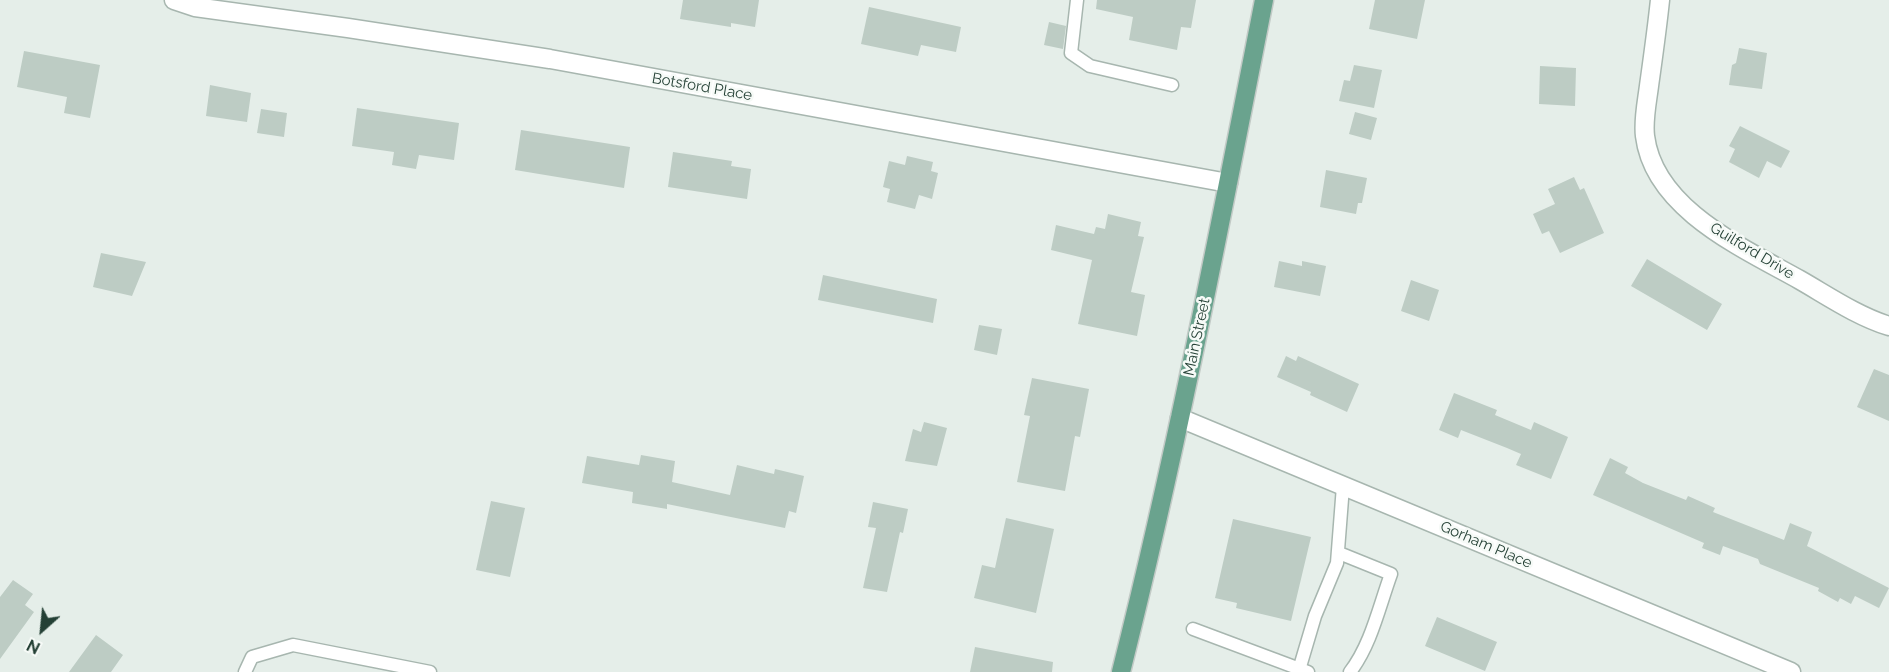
<!DOCTYPE html>
<html>
<head>
<meta charset="utf-8">
<style>
	body { margin:0 }
	#map { position:relative; width:1889px; height:672px; overflow:hidden; background:#e5eee9; font-family:Raleway,sans-serif }
	canvas { display:block }
	.north { position:absolute; left:12px; top:600px; width:60px; height:60px; -webkit-text-stroke:4px #f6faf7; paint-order:stroke; rotate:207deg; font-size:16px; font-weight:700; line-height:24px; text-align:center; color:#244035 }
	.north::after { content:''; display:block; margin:auto; width:21px; height:27px; background:#244035; clip-path:polygon(50% 0,100% 100%,50% 72%,0 100%) }
</style>
</head>
<body>
<div id="map">
<canvas width="1889" height="672"></canvas>
<div class="north">N</div>
</div>
<script>
const g = document.querySelector('canvas').getContext('2d');
g.lineJoin = 'round';
function paint(path, color) { g.fillStyle = color; g.fill(path, 'evenodd'); }
function trace(path, color, width, dash) { g.strokeStyle = color; g.lineWidth = width; g.lineCap = dash ? 'butt' : 'round'; g.setLineDash(dash || []); g.stroke(path); }
function write(font, color, halo, rows, align = 'center') {
  g.font = font + ' Raleway,sans-serif'; g.lineWidth = 5; g.setLineDash([]); g.textBaseline = 'middle'; g.strokeStyle = halo; g.fillStyle = color; for (const [text, x, y, turn = 0] of rows) {
    g.save(); g.translate(x, y); g.rotate((+turn || 0) * Math.PI / 180); g.textAlign = isNaN(turn) ? turn : align; if (halo) g.strokeText(text, 0, 0); g.fillText(text, 0, 0); g.restore();
  }
}
const building = new Path2D(`
	M 683,0 L 759,0 L 755,27 L 731,23 L 731,27 L 680,19 Z
	M 1097,0 L 1196,0 L 1191,28 L 1181,27 L 1177,50 L 1129,40 L 1133,17 L 1096,9 Z
	M 1375,0 L 1425,0 L 1417,39 L 1369,29 Z
	M 869,7 L 961,27 L 956,52 L 921,45 L 918,56 L 861,44 Z
	M 1049,22 L 1066,26 L 1063,49 L 1044,45 Z
	M 1739,48 L 1767,53 L 1762,89 L 1729,85 L 1732,65 L 1736,63 Z
	M 24,51 L 100,65 L 90,118 L 64,113 L 67,97 L 17,87 Z
	M 1354,65 L 1382,70 L 1374,108 L 1339,101 L 1344,80 L 1350,81 Z
	M 1540,66 L 1576,68 L 1575,106 L 1539,104 Z
	M 210,85 L 251,93 L 247,122 L 206,116 Z
	M 357,108 L 459,123 L 454,160 L 419,155 L 416,169 L 392,165 L 394,152 L 352,146 Z
	M 261,109 L 287,113 L 284,137 L 257,133 Z
	M 1355,112 L 1377,118 L 1371,140 L 1349,134 Z
	M 1740,126 L 1790,151 L 1781,168 L 1767,161 L 1759,178 L 1729,162 L 1735,149 L 1729,146 Z
	M 521,130 L 630,147 L 624,188 L 515,170 Z
	M 673,152 L 732,161 L 731,166 L 751,169 L 747,199 L 668,187 Z
	M 907,156 L 933,162 L 931,171 L 938,173 L 932,199 L 919,195 L 915,209 L 887,202 L 890,189 L 883,187 L 889,161 L 905,165 Z
	M 1326,170 L 1367,178 L 1362,203 L 1358,203 L 1356,214 L 1320,207 Z
	M 1574,177 L 1580,190 L 1584,188 L 1604,233 L 1560,253 L 1549,231 L 1542,234 L 1533,214 L 1555,204 L 1548,189 Z
	M 1108,214 L 1141,222 L 1138,236 L 1144,237 L 1131,292 L 1145,295 L 1137,336 L 1078,324 L 1092,260 L 1051,250 L 1056,225 L 1094,234 L 1096,227 L 1105,229 Z
	M 101,253 L 146,262 L 132,296 L 93,287 Z
	M 1647,259 L 1722,304 L 1707,330 L 1631,286 Z
	M 1279,261 L 1302,266 L 1302,261 L 1326,266 L 1320,296 L 1274,287 Z
	M 823,275 L 937,299 L 933,323 L 818,300 Z
	M 1411,280 L 1439,290 L 1429,321 L 1401,311 Z
	M 979,325 L 1002,329 L 997,355 L 974,350 Z
	M 1286,356 L 1296,361 L 1298,356 L 1359,384 L 1347,412 L 1310,395 L 1311,392 L 1277,377 Z
	M 1874,369 L 1889,375 L 1889,421 L 1857,407 Z
	M 1032,378 L 1089,389 L 1080,437 L 1075,436 L 1065,491 L 1017,482 L 1030,416 L 1024,415 Z
	M 1454,393 L 1497,410 L 1495,415 L 1531,430 L 1534,422 L 1568,437 L 1551,479 L 1516,465 L 1521,454 L 1507,448 L 1461,430 L 1458,438 L 1439,430 Z
	M 924,422 L 947,428 L 937,466 L 905,461 L 913,429 L 921,432 Z
	M 641,455 L 675,461 L 672,482 L 730,495 L 737,465 L 774,474 L 775,469 L 804,476 L 796,513 L 789,511 L 785,528 L 667,504 L 667,509 L 632,503 L 633,492 L 582,483 L 587,456 L 639,465 Z
	M 1610,458 L 1628,467 L 1625,473 L 1643,483 L 1686,500 L 1688,496 L 1715,508 L 1713,512 L 1784,540 L 1790,523 L 1812,532 L 1807,546 L 1889,588 L 1879,608 L 1855,596 L 1851,604 L 1840,598 L 1838,602 L 1818,591 L 1819,588 L 1760,564 L 1758,559 L 1723,546 L 1720,555 L 1702,548 L 1704,543 L 1593,495 Z
	M 491,501 L 525,508 L 510,577 L 476,570 Z
	M 873,502 L 908,509 L 903,533 L 900,532 L 887,592 L 863,588 L 876,528 L 868,527 Z
	M 1006,518 L 1054,529 L 1036,613 L 974,598 L 982,565 L 995,568 Z
	M 1233,519 L 1311,537 L 1291,621 L 1236,608 L 1237,603 L 1215,598 Z
	M 13,580 L 33,594 L 25,605 L 34,612 L 0,659 L 0,597 Z
	M 1437,617 L 1497,642 L 1485,671 L 1425,646 Z
	M 96,635 L 123,655 L 111,672 L 69,672 Z
	M 975,647 L 1053,662 L 1052,672 L 970,672 Z`);
const service = new Path2D(`
	M 1077,0 L 1071,53 L 1090,66 L 1172,85
	M 1339,553 L 1391,574 C 1379,607 1371,645 1350,672
	M 1193,629 L 1308,672
	M 1299,670 L 1315,616 L 1337,563 L 1343,486
	M 245,672 L 252,657 L 293,645 L 430,672`);
const minor = new Path2D(`
	M 174,0 L 195,7 L 348,28 L 550,59 L 1228,183
	M 1660,0 C 1657,29 1653,57 1649,86 C 1647,102 1643,120 1645,136 C 1654,209 1743,248 1800,280 C 1828,296 1857,316 1889,326
	M 1180,418 L 1791,672`);
const primary = new Path2D(`
	M 1121,672 C 1177,450 1220,225 1264,0`);
const streetNames = [
	["Botsford Place",702,87,10],
	["Guilford Drive",1752,251,31],
	["Main Street",1197,337,-78],
	["Gorham Place",1486,545,23]
];
paint(building, '#bdccc4');
trace(service, '#a7b6af', 15);
trace(minor, '#a7b6af', 21);
trace(primary, '#c2cac6', 21);
trace(service, '#fff', 12);
trace(minor, '#fff', 18);
trace(primary, '#6aa38e', 18);
write('15px', '#244035', '#f6faf7', streetNames);
</script>
</body>
</html>
